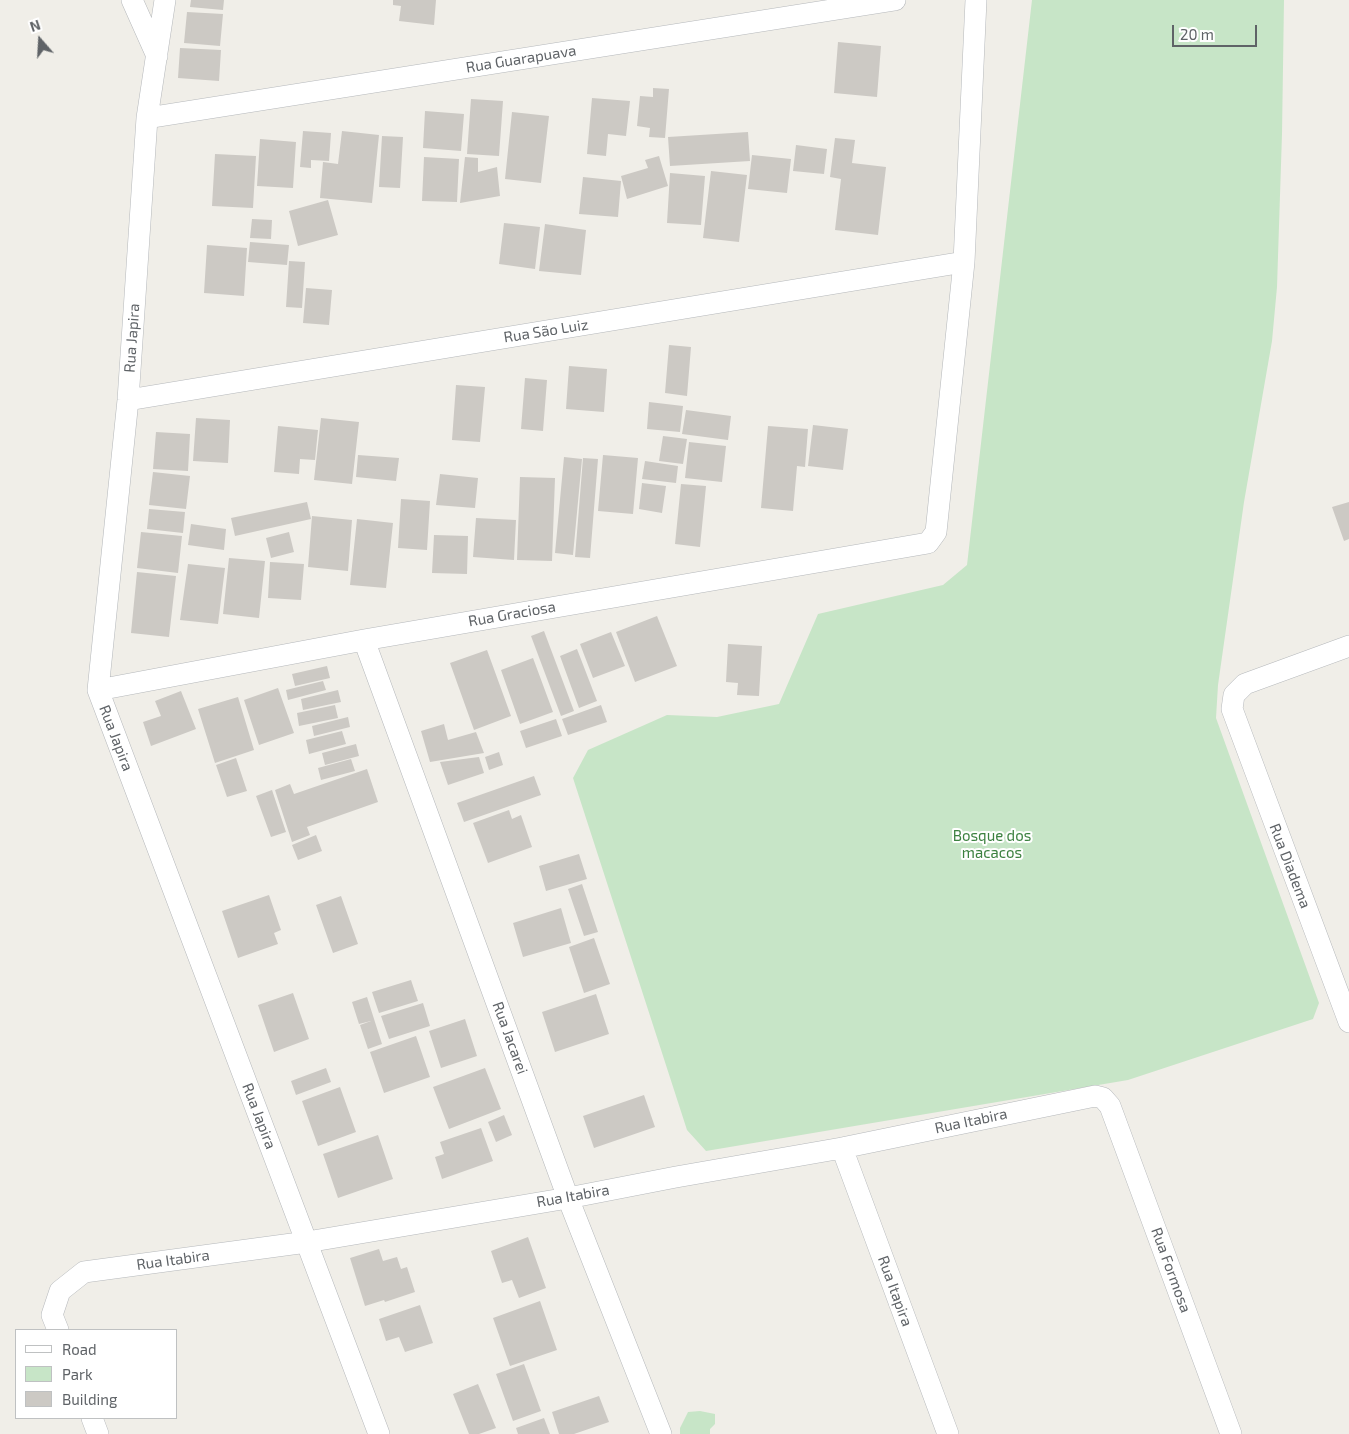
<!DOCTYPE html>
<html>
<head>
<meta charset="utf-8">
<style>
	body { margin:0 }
	#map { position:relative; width:1349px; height:1434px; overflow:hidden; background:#f0eee8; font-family:"Exo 2",sans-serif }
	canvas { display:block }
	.legend { position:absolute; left:15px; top:1329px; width:162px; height:90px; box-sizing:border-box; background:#fff; border:1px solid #bfc1c2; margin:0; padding:6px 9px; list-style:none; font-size:15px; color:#5f6367 }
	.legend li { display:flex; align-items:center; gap:10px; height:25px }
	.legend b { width:25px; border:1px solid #bfc1c2 }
	.north { position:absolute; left:15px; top:15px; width:50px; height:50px; -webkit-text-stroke:4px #fff; paint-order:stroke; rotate:341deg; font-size:14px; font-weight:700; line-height:20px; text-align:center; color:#5f6367 }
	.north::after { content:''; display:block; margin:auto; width:18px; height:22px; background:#5f6367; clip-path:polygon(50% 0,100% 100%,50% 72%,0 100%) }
	.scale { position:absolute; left:1172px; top:25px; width:85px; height:22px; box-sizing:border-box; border:2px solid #5f6367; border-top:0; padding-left:6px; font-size:15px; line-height:18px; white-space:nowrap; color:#5f6367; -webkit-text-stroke:4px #fff; paint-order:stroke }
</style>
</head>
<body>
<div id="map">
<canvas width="1349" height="1434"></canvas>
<ul class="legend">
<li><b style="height:6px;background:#fff"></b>Road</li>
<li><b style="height:14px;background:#c7e5c7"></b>Park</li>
<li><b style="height:14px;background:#ccc9c4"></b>Building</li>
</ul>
<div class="north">N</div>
<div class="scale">20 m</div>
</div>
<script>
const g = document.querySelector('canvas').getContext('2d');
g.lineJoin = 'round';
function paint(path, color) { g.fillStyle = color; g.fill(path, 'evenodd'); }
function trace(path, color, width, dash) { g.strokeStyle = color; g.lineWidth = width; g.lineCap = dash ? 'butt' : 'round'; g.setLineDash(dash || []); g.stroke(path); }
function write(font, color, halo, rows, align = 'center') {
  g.font = font + ' "Exo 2",sans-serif'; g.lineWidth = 4; g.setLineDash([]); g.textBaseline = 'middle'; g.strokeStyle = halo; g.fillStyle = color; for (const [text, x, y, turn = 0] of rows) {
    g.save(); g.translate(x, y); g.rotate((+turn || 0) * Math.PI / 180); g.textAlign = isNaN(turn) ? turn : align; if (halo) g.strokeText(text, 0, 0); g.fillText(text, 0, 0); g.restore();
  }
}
const green = new Path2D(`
	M 1032,0 L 1284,0 L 1282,134 L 1277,287 L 1272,341 L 1244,502 L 1218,685 L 1216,718 L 1319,1003 L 1313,1019 L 1128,1080 L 706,1151 L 687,1130 L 573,778 L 588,750 L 667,715 L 717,717 L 779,704 L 818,614 L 943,585 L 967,565 Z
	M 700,1411 L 715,1414 L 715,1424 L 710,1429 L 710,1434 L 680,1434 L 680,1428 L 688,1412 Z`);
const building = new Path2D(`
	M 191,0 L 224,0 L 223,10 L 190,7 Z
	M 393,0 L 436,0 L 434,25 L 399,21 L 401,6 L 393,5 Z
	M 187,12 L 223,14 L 220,46 L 184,43 Z
	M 838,42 L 881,46 L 877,97 L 834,93 Z
	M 180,48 L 221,50 L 219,81 L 178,78 Z
	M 653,88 L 669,89 L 665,138 L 649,137 L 650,128 L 637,126 L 640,96 L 653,97 Z
	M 592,98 L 630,101 L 626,136 L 608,134 L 606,156 L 587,154 Z
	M 471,99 L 503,101 L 499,156 L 467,154 Z
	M 425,111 L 464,114 L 461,151 L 423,148 Z
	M 512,112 L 549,116 L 541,183 L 505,179 Z
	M 303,131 L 331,133 L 329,161 L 311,160 L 311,168 L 300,167 Z
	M 342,131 L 379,135 L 372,203 L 320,198 L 323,162 L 338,164 Z
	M 748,132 L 750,161 L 670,166 L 668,137 Z
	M 382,136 L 403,137 L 400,188 L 379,187 Z
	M 835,138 L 855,140 L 852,163 L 886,167 L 878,235 L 835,230 L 841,179 L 830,177 Z
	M 260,139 L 296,142 L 293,188 L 257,186 Z
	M 796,145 L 827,149 L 824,174 L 793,171 Z
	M 215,154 L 256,156 L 253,208 L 212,206 Z
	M 752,155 L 791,159 L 787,193 L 748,189 Z
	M 659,156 L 668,186 L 627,199 L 621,176 L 648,168 L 645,160 Z
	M 424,157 L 459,159 L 457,202 L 422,201 Z
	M 465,157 L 478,158 L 478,172 L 497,167 L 500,196 L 460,203 Z
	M 711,171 L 747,175 L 739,242 L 703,238 Z
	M 670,173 L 705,176 L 701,225 L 667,223 Z
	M 583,177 L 621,181 L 618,217 L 579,214 Z
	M 328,200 L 338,235 L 298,246 L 289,211 Z
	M 252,219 L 272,220 L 271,239 L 250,238 Z
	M 504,223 L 540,227 L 535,269 L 499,264 Z
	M 545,224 L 586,230 L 581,275 L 539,271 Z
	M 250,242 L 289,245 L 287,265 L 248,262 Z
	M 207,245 L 247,248 L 244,296 L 204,293 Z
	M 289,261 L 305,262 L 302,308 L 286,307 Z
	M 306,288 L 332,290 L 329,325 L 303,323 Z
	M 669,345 L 691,347 L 687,396 L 665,393 Z
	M 569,366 L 607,369 L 604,412 L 566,409 Z
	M 525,378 L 547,380 L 543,431 L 521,429 Z
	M 456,385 L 485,387 L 480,442 L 452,440 Z
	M 649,402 L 683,406 L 680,432 L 647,429 Z
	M 686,410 L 731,416 L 728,440 L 682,434 Z
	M 196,418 L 230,420 L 228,463 L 193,461 Z
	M 321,418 L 359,422 L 352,484 L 314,480 Z
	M 813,425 L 848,429 L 843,470 L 808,466 Z
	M 278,426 L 318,430 L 315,460 L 300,459 L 299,474 L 274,472 Z
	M 768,426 L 808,429 L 805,467 L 797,466 L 793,511 L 761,508 Z
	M 156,432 L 190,434 L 188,471 L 153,469 Z
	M 663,436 L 687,439 L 683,464 L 659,461 Z
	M 689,442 L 726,446 L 722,482 L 685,478 Z
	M 358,455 L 399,458 L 396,481 L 356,477 Z
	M 603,455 L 638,458 L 633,514 L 598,511 Z
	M 564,457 L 582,459 L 573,555 L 555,553 Z
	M 583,458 L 598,459 L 590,558 L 575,557 Z
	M 645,461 L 678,466 L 676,483 L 642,479 Z
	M 153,472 L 190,476 L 186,509 L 149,505 Z
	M 440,474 L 478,478 L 475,508 L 436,505 Z
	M 520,477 L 555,478 L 552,561 L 517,560 Z
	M 642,483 L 666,486 L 662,513 L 639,509 Z
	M 681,484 L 706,486 L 700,547 L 675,544 Z
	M 401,499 L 430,501 L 427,550 L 398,548 Z
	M 307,502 L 311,519 L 235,536 L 231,518 Z
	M 1349,502 L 1349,539 L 1344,541 L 1332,507 Z
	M 149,509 L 185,512 L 183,533 L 147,529 Z
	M 312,516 L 352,520 L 348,571 L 308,567 Z
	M 476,518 L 516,520 L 514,560 L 473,557 Z
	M 357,519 L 393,523 L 386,588 L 350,585 Z
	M 191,524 L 226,529 L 224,550 L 188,545 Z
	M 141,532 L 182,536 L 178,573 L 137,568 Z
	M 289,532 L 294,552 L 271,558 L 266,538 Z
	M 434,535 L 468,536 L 467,574 L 432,573 Z
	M 229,558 L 265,561 L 259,618 L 223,614 Z
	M 270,562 L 304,564 L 301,600 L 268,598 Z
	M 188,564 L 225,568 L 218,624 L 180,620 Z
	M 137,572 L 176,576 L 169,637 L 131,633 Z
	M 657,616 L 677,666 L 635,682 L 616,632 Z
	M 544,631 L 574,711 L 561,716 L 531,636 Z
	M 611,632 L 625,666 L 593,678 L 580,644 Z
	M 728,644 L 762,646 L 759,696 L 737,695 L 738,683 L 726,682 Z
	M 577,649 L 597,701 L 579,708 L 560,656 Z
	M 487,650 L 511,716 L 474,730 L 450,663 Z
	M 533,658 L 553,712 L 520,724 L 501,670 Z
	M 327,666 L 330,678 L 295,686 L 292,674 Z
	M 323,681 L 326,690 L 288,700 L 286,690 Z
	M 278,688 L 294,733 L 259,745 L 244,700 Z
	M 338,690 L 341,702 L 303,710 L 301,699 Z
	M 181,691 L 196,729 L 151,746 L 143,722 L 161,716 L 155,701 Z
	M 238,697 L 254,750 L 215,763 L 198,709 Z
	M 335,705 L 338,718 L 299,726 L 297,713 Z
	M 601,705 L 607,722 L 568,735 L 562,719 Z
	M 348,717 L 350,727 L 314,736 L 312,726 Z
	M 556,719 L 562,736 L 526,748 L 520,731 Z
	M 444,724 L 448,740 L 476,732 L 484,753 L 430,762 L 421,731 Z
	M 342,731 L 346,744 L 309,754 L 306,740 Z
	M 356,744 L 359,756 L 325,765 L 322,753 Z
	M 499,752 L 503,765 L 489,770 L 485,757 Z
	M 479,757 L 484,773 L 448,785 L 440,762 Z
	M 236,758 L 247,791 L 227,797 L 216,765 Z
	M 351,759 L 355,771 L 321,780 L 318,768 Z
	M 367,769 L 378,802 L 307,827 L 310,835 L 292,842 L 275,790 L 290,784 L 294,794 Z
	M 534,776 L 541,795 L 464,822 L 457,803 Z
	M 272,790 L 286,832 L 271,837 L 256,796 Z
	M 509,810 L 512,819 L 521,815 L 532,847 L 488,863 L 473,823 Z
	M 316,835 L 322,851 L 298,860 L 292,845 Z
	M 579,854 L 587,879 L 546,891 L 539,866 Z
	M 582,884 L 598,932 L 584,936 L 568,889 Z
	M 269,895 L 281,930 L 274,933 L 278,944 L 238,958 L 222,911 Z
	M 341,896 L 358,944 L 333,953 L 316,905 Z
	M 561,908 L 571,943 L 523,957 L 513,923 Z
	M 594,938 L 610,984 L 584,993 L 569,947 Z
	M 411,980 L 418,1001 L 379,1013 L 372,992 Z
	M 293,993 L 309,1039 L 274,1052 L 258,1005 Z
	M 596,994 L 609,1034 L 555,1052 L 542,1012 Z
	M 367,997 L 382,1044 L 368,1049 L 360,1025 L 371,1021 L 359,1024 L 352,1002 Z
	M 423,1003 L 430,1026 L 389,1039 L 381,1016 Z
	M 465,1019 L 477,1056 L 441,1068 L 429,1031 Z
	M 416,1036 L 430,1077 L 384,1093 L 370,1052 Z
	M 326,1068 L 331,1082 L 296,1095 L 291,1081 Z
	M 485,1068 L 501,1109 L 449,1129 L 433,1087 Z
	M 340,1087 L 356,1132 L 318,1146 L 302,1101 Z
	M 644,1095 L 655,1127 L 594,1148 L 583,1116 Z
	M 504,1115 L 512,1135 L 496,1142 L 488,1122 Z
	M 481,1128 L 493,1161 L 442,1179 L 435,1157 L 444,1154 L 440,1142 Z
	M 378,1135 L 393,1179 L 338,1198 L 323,1154 Z
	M 528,1237 L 546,1288 L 519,1298 L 512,1280 L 502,1283 L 491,1251 Z
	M 379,1249 L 383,1261 L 397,1257 L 401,1269 L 407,1267 L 415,1292 L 385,1302 L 384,1300 L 365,1306 L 350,1258 Z
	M 540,1301 L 557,1350 L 510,1366 L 493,1318 Z
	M 420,1305 L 433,1343 L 405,1352 L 399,1337 L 386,1341 L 379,1319 Z
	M 524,1364 L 541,1411 L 513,1421 L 496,1374 Z
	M 478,1384 L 496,1428 L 479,1434 L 469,1434 L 453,1394 Z
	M 599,1396 L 609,1422 L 574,1434 L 559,1434 L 552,1412 Z
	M 544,1418 L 550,1434 L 518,1434 L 516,1428 Z`);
const street = new Path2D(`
	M 132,0 L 157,56
	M 165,0 L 147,118 L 128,400 L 98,690 L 379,1434
	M 147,118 L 895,0
	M 128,400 L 964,262
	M 364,640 L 568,1198 L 661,1434
	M 1349,646 L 1245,684 L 1234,695 L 1232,709 L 1349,1022
	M 98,690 L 364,640 L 928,543 L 936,532 L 964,262 L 976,0
	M 842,1148 L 948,1434
	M 58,1330 L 52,1315 L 60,1291 L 84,1272 L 307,1242 L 568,1198 L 676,1177 L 842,1148 L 1095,1096 L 1103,1098 L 1110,1106 L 1231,1434
	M 92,1418 L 98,1434`);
const streetNames = [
	["Rua Guarapuava",521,59,-9],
	["Rua São Luiz",546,331,-9],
	["Rua Japira",132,338,-86],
	["Rua Graciosa",512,614,-10],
	["Rua Japira",116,738,69],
	["Rua Diadema",1290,866,69],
	["Rua Jacarei",510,1038,70],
	["Rua Japira",259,1116,69],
	["Rua Itabira",971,1121,-12],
	["Rua Itabira",573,1196,-10],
	["Rua Itabira",173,1260,-8],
	["Rua Formosa",1171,1270,70],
	["Rua Itapira",895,1291,70]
];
const parkNames = [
	["Bosque dos",992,836],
	["macacos",992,853]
];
paint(green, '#c7e5c7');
paint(building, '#ccc9c4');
trace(street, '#b5b8bb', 22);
trace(street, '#fff', 21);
write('15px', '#5f6367', '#fff', streetNames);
write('15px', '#3c8140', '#fff', parkNames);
</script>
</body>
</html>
